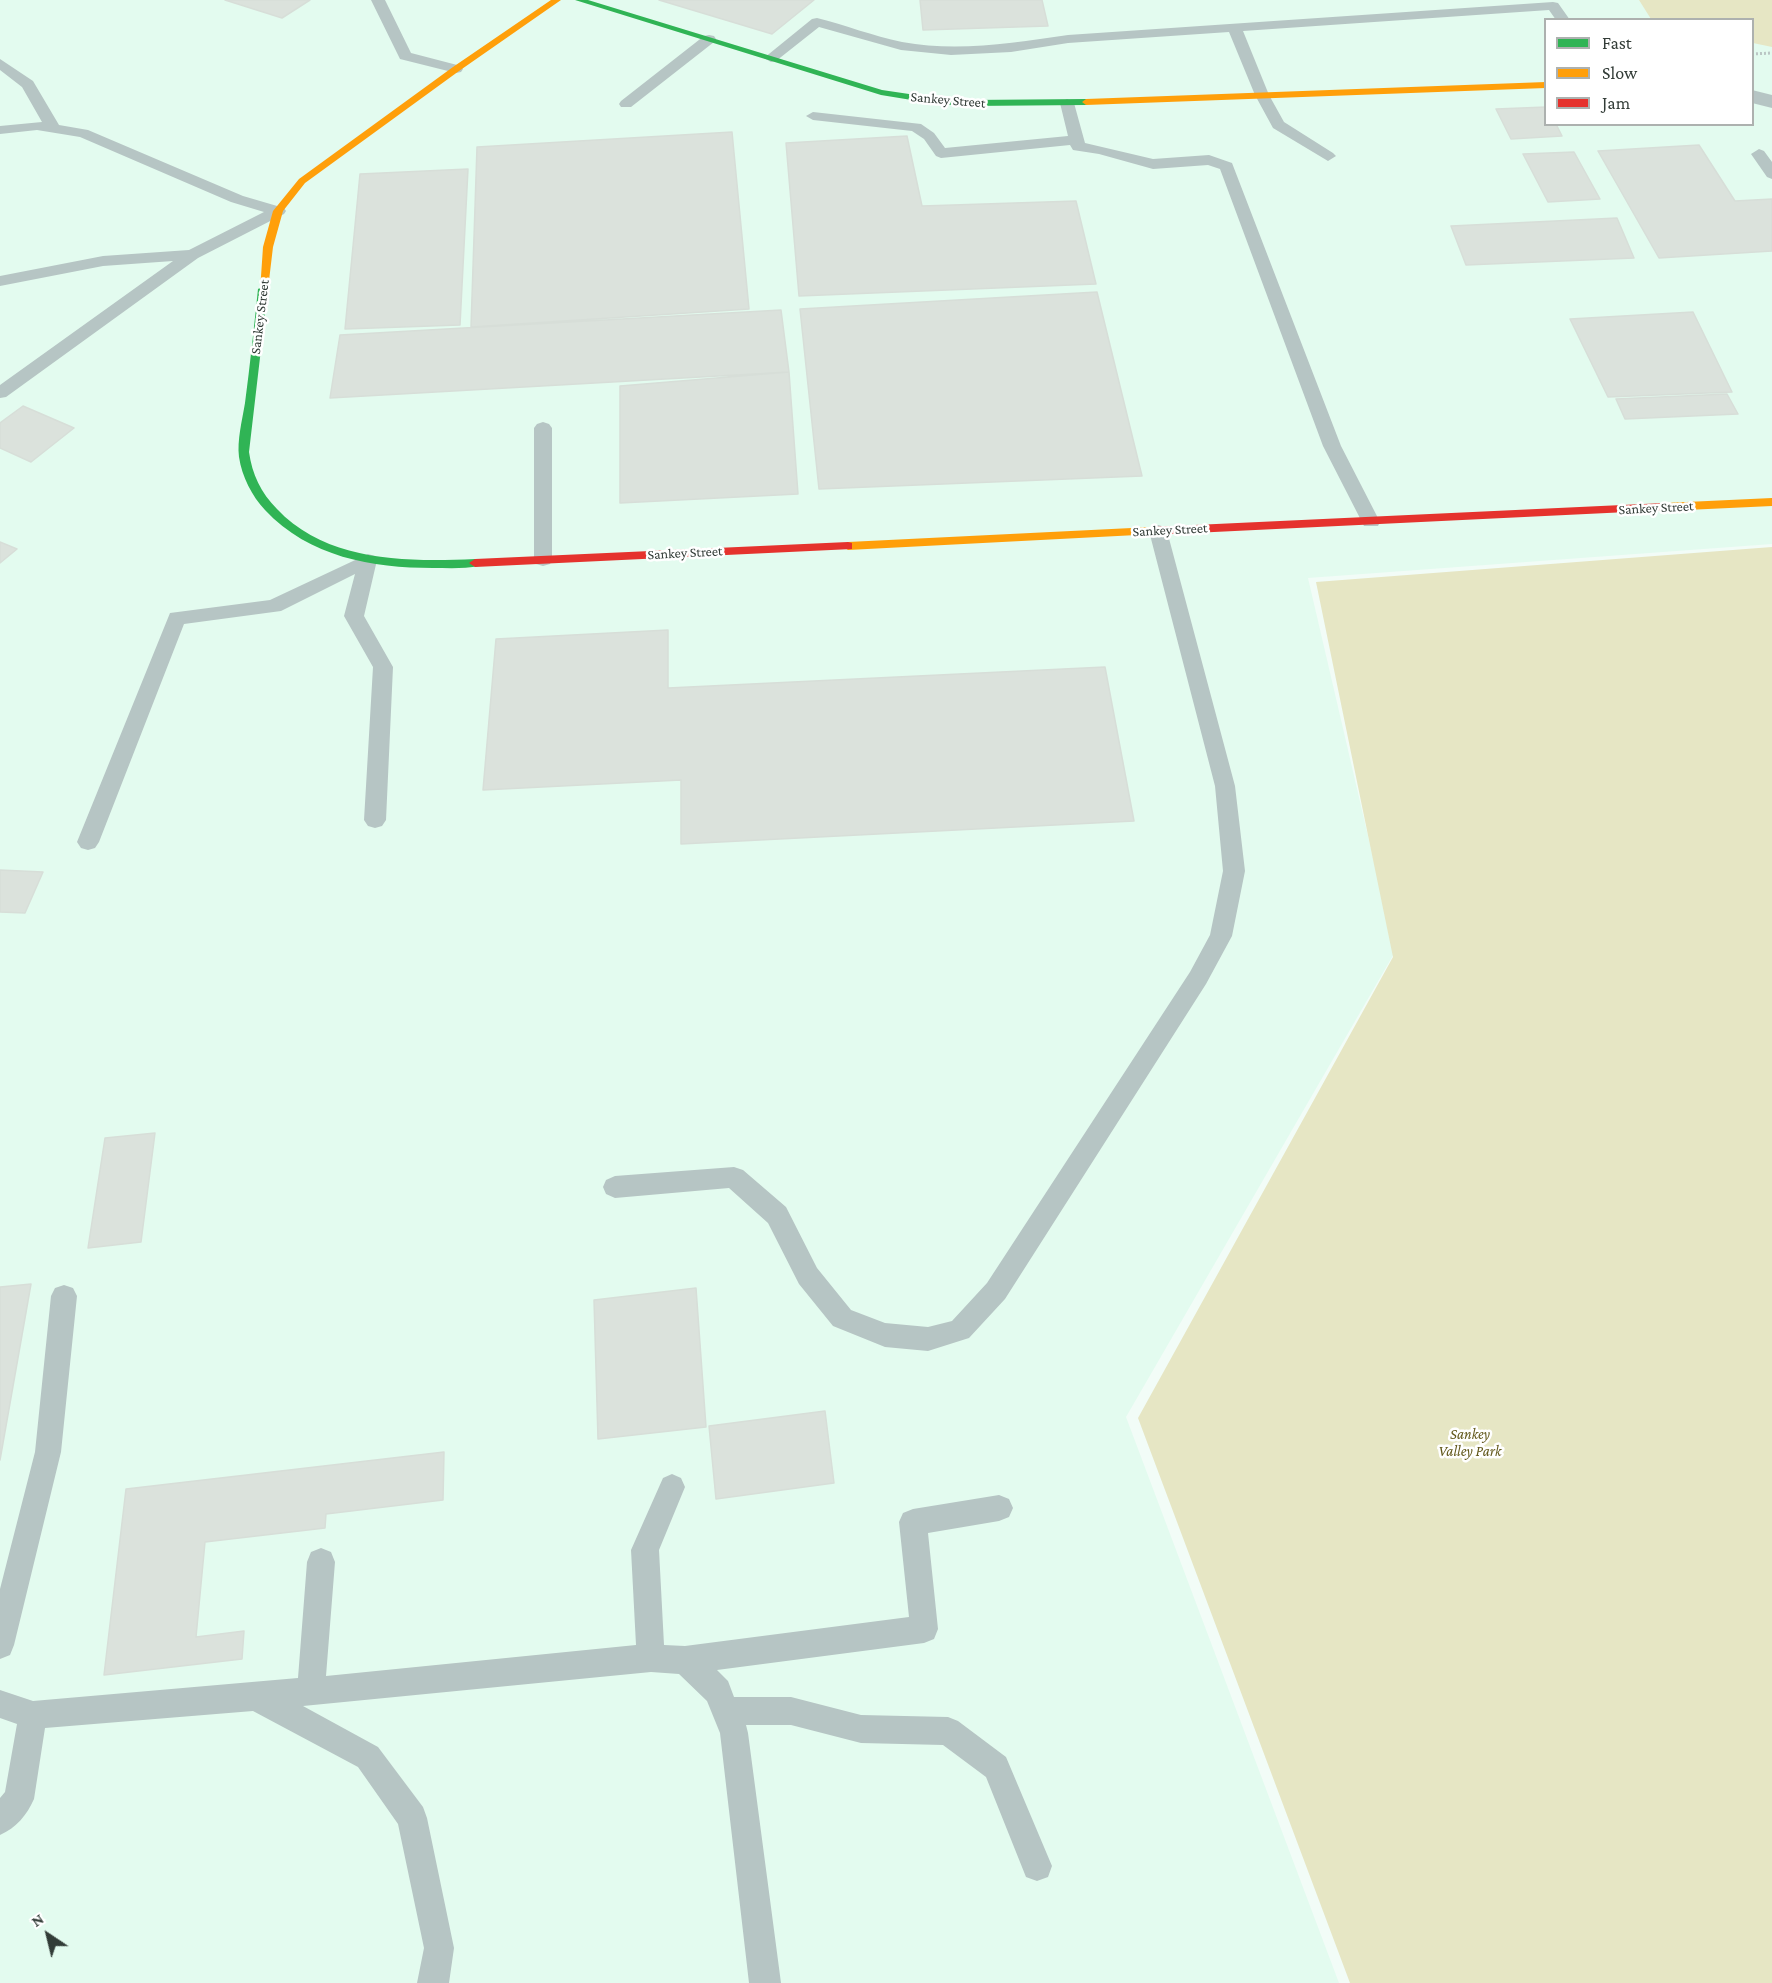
<!DOCTYPE html>
<html>
<head>
<meta charset="utf-8">
<style>
	body { margin:0 }
	#map { position:relative; width:1772px; height:1983px; overflow:hidden; background:#f2fcf7; font-family:"Crimson Pro",serif }
	canvas { display:block }
	.legend { position:absolute; left:1544px; top:18px; width:210px; height:108px; box-sizing:border-box; background:#fff; border:2px solid #adb1af; margin:0; padding:8px 10px; list-style:none; font-size:18px; color:#323c37 }
	.legend li { display:flex; align-items:center; gap:12px; height:30px }
	.legend b { width:30px; border:2px solid #adb1af }
	.north { position:absolute; left:18px; top:1905px; width:60px; height:60px; -webkit-text-stroke:4px #fff; paint-order:stroke; rotate:325deg; font-size:16px; font-weight:700; line-height:24px; text-align:center; color:#323c37 }
	.north::after { content:''; display:block; margin:auto; width:21px; height:27px; background:#323c37; clip-path:polygon(50% 0,100% 100%,50% 72%,0 100%) }
</style>
</head>
<body>
<div id="map">
<canvas width="1772" height="1983"></canvas>
<ul class="legend">
<li><b style="height:8px;background:#30b455"></b>Fast</li>
<li><b style="height:8px;background:#ff9f0a"></b>Slow</li>
<li><b style="height:8px;background:#e5322d"></b>Jam</li>
</ul>
<div class="north">N</div>
</div>
<script>
const g = document.querySelector('canvas').getContext('2d');
g.lineJoin = 'round';
function paint(path, color) { g.fillStyle = color; g.fill(path, 'evenodd'); }
function trace(path, color, width, dash) { g.strokeStyle = color; g.lineWidth = width; g.lineCap = dash ? 'butt' : 'round'; g.setLineDash(dash || []); g.stroke(path); }
function write(font, color, halo, rows, align = 'center') {
  g.font = font + ' "Crimson Pro",serif'; g.lineWidth = 5; g.setLineDash([]); g.textBaseline = 'middle'; g.strokeStyle = halo; g.fillStyle = color; for (const [text, x, y, turn = 0] of rows) {
    g.save(); g.translate(x, y); g.rotate((+turn || 0) * Math.PI / 180); g.textAlign = isNaN(turn) ? turn : align; if (halo) g.strokeText(text, 0, 0); g.fillText(text, 0, 0); g.restore();
  }
}
const built = new Path2D(`
	M 0,0 L 1772,0 L 1772,544 L 1308,578 L 1395,952 L 1126,1417 L 1339,1983 L 0,1983 ZM 1546,20 L 1752,20 L 1752,124 L 1546,124 Z`);
const green = new Path2D(`
	M 1639,0 L 1772,0 L 1772,47 L 1753,43 L 1752,20 L 1651,19 Z
	M 1772,547 L 1772,1983 L 1350,1983 L 1138,1418 L 1393,957 L 1316,582 Z`);
const building = new Path2D(`
	M 225,0 L 310,0 L 282,18 Z
	M 659,0 L 814,0 L 772,34 Z
	M 920,0 L 1042,0 L 1048,26 L 923,30 Z
	M 1546,107 L 1546,124 L 1556,124 L 1562,136 L 1511,139 L 1496,109 Z
	M 732,132 L 749,309 L 471,327 L 477,147 Z
	M 907,136 L 922,206 L 1076,201 L 1096,284 L 799,296 L 786,143 Z
	M 1699,145 L 1735,201 L 1772,199 L 1772,251 L 1659,258 L 1598,151 Z
	M 1574,152 L 1600,199 L 1548,202 L 1523,154 Z
	M 468,169 L 460,325 L 345,329 L 360,174 Z
	M 1617,218 L 1634,258 L 1466,265 L 1451,226 Z
	M 1097,292 L 1142,476 L 819,489 L 800,309 Z
	M 781,310 L 789,372 L 330,398 L 340,335 Z
	M 1693,312 L 1732,392 L 1608,397 L 1570,319 Z
	M 789,372 L 798,494 L 620,503 L 620,386 Z
	M 1727,394 L 1738,414 L 1625,419 L 1616,399 Z
	M 23,406 L 74,428 L 31,462 L 0,448 L 0,423 Z
	M 0,542 L 17,549 L 0,563 Z
	M 668,630 L 668,688 L 1105,667 L 1134,821 L 681,844 L 681,780 L 483,790 L 496,639 Z
	M 0,870 L 43,872 L 25,913 L 0,912 Z
	M 155,1133 L 141,1242 L 88,1248 L 105,1138 Z
	M 31,1284 L 0,1460 L 0,1287 Z
	M 696,1288 L 706,1427 L 598,1439 L 594,1300 Z
	M 825,1411 L 834,1483 L 716,1499 L 709,1426 Z
	M 444,1452 L 443,1500 L 326,1514 L 325,1528 L 205,1542 L 196,1637 L 244,1631 L 242,1659 L 104,1675 L 126,1489 Z`);
const path = new Path2D(`
	M 1752,54 L 1772,53`);
const lane = new Path2D(`
	M 371,0 L 385,0 L 411,53 L 461,66 L 463,69 L 461,72 L 456,73 L 400,59 Z
	M 1553,2 L 1558,3 L 1570,20 L 1556,20 L 1549,10 L 1243,31 L 1269,95 L 1284,122 L 1333,153 L 1336,156 L 1328,161 L 1273,128 L 1255,95 L 1229,32 L 1068,43 L 1011,52 L 951,55 L 901,50 L 819,27 L 776,61 L 771,62 L 764,58 L 812,19 L 817,18 C 845,25 873,36 902,42 C 957,52 1014,43 1068,35 Z
	M 709,35 L 714,36 L 716,39 L 714,42 L 631,107 L 621,107 L 619,104 L 621,101 L 704,36 Z
	M 0,59 L 33,81 L 59,125 L 88,130 L 243,196 L 284,208 L 286,211 L 284,214 L 198,258 L 6,397 L 0,398 L 0,385 L 173,261 L 103,266 L 0,286 L 0,276 L 103,256 L 189,250 L 264,212 L 231,202 L 80,137 L 37,130 L 0,134 L 0,126 L 42,122 L 22,87 L 0,70 Z
	M 1067,99 L 1074,103 L 1085,143 L 1153,159 L 1209,155 L 1232,163 L 1341,446 L 1380,522 L 1378,526 L 1364,526 L 1323,446 L 1220,169 L 1208,165 L 1153,169 L 1099,154 L 1073,150 L 1070,145 L 941,158 L 936,156 L 924,139 L 912,131 L 813,120 L 806,116 L 813,112 L 921,124 L 934,133 L 945,148 L 1068,136 L 1060,103 Z
	M 1759,149 L 1764,151 L 1772,162 L 1772,179 L 1767,177 L 1751,154 Z
	M 543,422 L 549,424 L 552,428 L 552,560 L 550,564 L 543,566 L 536,564 L 534,560 L 534,428 L 537,424 Z
	M 1158,525 L 1165,527 L 1167,531 L 1235,786 L 1245,871 L 1232,936 L 1206,984 L 1005,1299 L 969,1338 L 928,1351 L 885,1347 L 833,1326 L 799,1284 L 768,1223 L 729,1188 L 615,1198 L 606,1194 L 603,1187 L 606,1180 L 615,1176 L 734,1167 L 743,1170 L 786,1207 L 817,1268 L 851,1310 L 885,1323 L 928,1327 L 952,1321 L 987,1283 L 1190,972 L 1210,935 L 1223,871 L 1215,786 L 1149,531 L 1151,527 Z
	M 368,554 L 375,556 L 377,560 L 364,616 L 393,667 L 386,820 L 382,826 L 375,828 L 368,826 L 364,820 L 373,667 L 344,616 L 355,574 L 281,611 L 184,624 L 99,842 L 95,848 L 88,850 L 81,848 L 77,842 L 170,613 L 270,600 Z
	M 64,1285 L 73,1288 L 77,1296 L 61,1452 L 14,1645 L 10,1655 L 0,1659 L 0,1589 L 35,1452 L 51,1296 L 55,1288 Z
	M 672,1474 L 681,1478 L 685,1487 L 659,1550 L 664,1645 L 685,1646 L 909,1617 L 899,1522 L 903,1513 L 913,1509 L 999,1495 L 1009,1499 L 1013,1508 L 1009,1517 L 999,1521 L 928,1533 L 938,1629 L 934,1639 L 924,1643 L 717,1670 L 728,1681 L 734,1697 L 791,1697 L 861,1715 L 948,1717 L 958,1721 L 1006,1757 L 1052,1866 L 1048,1877 L 1037,1881 L 1026,1877 L 986,1777 L 943,1745 L 861,1743 L 791,1725 L 746,1725 L 748,1733 L 781,1983 L 749,1983 L 720,1733 L 707,1701 L 679,1674 L 651,1672 L 303,1706 L 378,1747 L 423,1807 L 427,1818 L 454,1948 L 449,1983 L 417,1983 L 424,1948 L 398,1824 L 358,1767 L 253,1711 L 45,1728 L 34,1799 C 27,1815 16,1828 0,1835 L 0,1798 L 5,1792 L 17,1724 L 0,1718 L 0,1690 L 33,1701 L 298,1678 L 307,1562 L 311,1552 L 321,1548 L 331,1552 L 335,1562 L 326,1676 L 636,1645 L 631,1550 L 663,1478 Z`);
const street = new Path2D(`
	M 1752,90 L 1772,95 L 1772,108 L 1752,103 Z`);
const fast = new Path2D(`
	M 575,0 L 588,0 L 882,90 L 936,98 L 970,100 L 1086,99 L 1090,102 L 1086,105 L 970,106 L 936,104 L 881,95 Z
	M 263,286 L 268,289 L 249,452 C 252,474 261,493 277,509 C 327,562 406,562 475,559 L 481,563 L 479,566 C 465,569 448,568 433,568 C 372,568 309,557 265,510 C 252,496 242,477 239,457 C 237,440 242,421 245,403 C 250,365 254,327 258,289 Z`);
const slow = new Path2D(`
	M 551,0 L 561,0 L 459,71 L 305,183 L 283,211 L 273,247 L 268,289 L 260,291 L 263,247 L 273,211 L 299,179 L 453,67 Z
	M 1546,82 L 1546,88 L 1086,105 L 1082,102 L 1086,99 Z
	M 1772,498 L 1772,506 L 1665,511 L 1660,507 L 1665,503 Z
	M 1152,527 L 1156,528 L 1156,534 L 848,550 L 842,546 L 848,542 Z`);
const jam = new Path2D(`
	M 1665,503 L 1670,507 L 1669,510 L 1152,535 L 1146,531 L 1152,527 Z
	M 848,542 L 852,543 L 852,549 L 475,567 L 469,563 L 475,559 Z`);
const farStreetnames = [
	["Sankey Street",948,100,5],
	["Sankey Street",260,317,-83],
	["Sankey Street",1656,508,-3],
	["Sankey Street",1170,530,-3],
	["Sankey Street",685,553,-3]
];
const parkNames = [
	["Sankey",1470,1434],
	["Valley Park",1470,1451]
];
paint(built, '#e3fbef');
paint(green, '#e6e6c4');
paint(building, '#dbe2dc');
trace(building, '#d7ded8', 1.5);
trace(path, '#bac6c4', 3, [2, 2]);
paint(lane, '#b6c5c4');
paint(street, '#b6c5c4');
paint(fast, '#30b455');
paint(slow, '#ff9f0a');
paint(jam, '#e5322d');
write('14px', '#323c37', '#fff', farStreetnames);
write('italic 15px', '#62581b', '#fff', parkNames);
</script>
</body>
</html>
